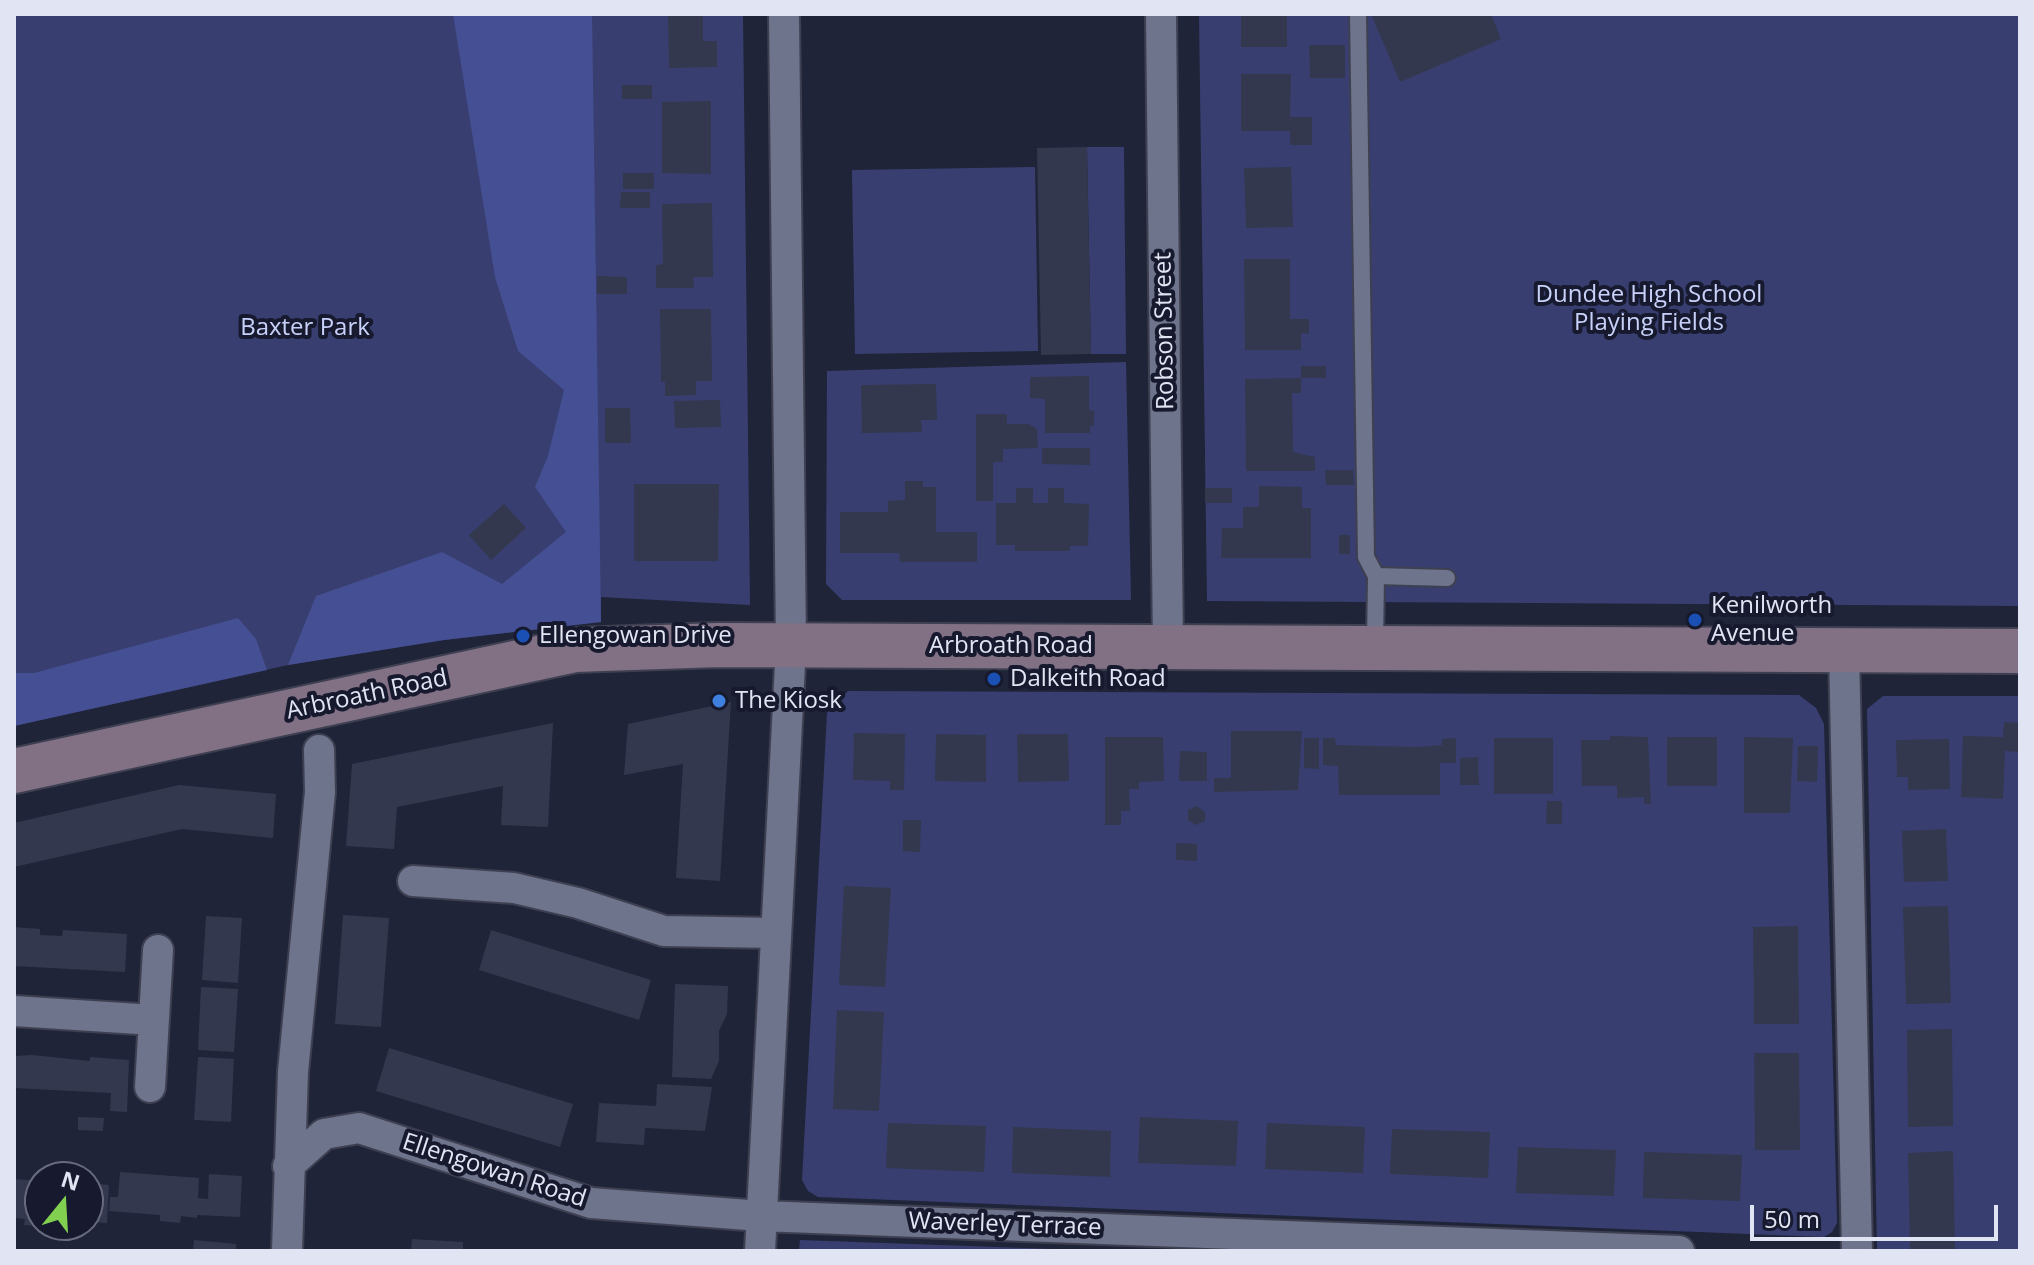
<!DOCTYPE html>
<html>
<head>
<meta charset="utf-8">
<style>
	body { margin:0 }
	#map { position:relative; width:2034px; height:1265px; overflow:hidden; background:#202438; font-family:"Open Sans",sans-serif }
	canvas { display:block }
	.frame { position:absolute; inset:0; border:16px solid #e1e5f3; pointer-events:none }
	.north { position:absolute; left:24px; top:1161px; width:80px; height:80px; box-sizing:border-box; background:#171a2e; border:2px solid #686b7d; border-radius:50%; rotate:18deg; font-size:22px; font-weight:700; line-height:32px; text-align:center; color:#e1e5f3 }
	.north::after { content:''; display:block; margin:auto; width:28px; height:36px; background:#82d04f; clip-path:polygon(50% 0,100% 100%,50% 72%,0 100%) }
	.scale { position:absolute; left:1750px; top:1205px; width:248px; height:36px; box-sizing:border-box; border:4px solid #e1e5f3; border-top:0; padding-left:10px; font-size:24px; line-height:28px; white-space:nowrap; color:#e1e5f3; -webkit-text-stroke:6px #171a2e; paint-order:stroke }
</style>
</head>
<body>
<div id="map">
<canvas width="2034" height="1265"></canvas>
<div class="frame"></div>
<div class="north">N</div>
<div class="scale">50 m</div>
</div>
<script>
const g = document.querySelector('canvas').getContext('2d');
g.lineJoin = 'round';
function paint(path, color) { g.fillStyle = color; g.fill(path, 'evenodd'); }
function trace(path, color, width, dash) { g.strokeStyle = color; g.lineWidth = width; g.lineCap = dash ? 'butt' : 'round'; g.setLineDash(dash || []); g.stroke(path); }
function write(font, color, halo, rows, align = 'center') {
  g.font = font + ' "Open Sans",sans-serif'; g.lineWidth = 8; g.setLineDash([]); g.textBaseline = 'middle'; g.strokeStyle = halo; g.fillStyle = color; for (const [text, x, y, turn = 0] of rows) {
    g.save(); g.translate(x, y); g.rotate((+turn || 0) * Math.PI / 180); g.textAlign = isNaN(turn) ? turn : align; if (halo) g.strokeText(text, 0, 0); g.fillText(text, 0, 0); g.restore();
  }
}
const green = new Path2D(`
	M 14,14 L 743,14 L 750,605 L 601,597 L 601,622 L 444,640 L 288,665 L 14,726 Z
	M 1199,14 L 2020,14 L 2020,606 L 1207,601 Z
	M 1087,147 L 1124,147 L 1126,354 L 1091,354 Z
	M 1035,167 L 1038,351 L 855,354 L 852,170 Z
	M 1126,362 L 1131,600 L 842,600 L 826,584 L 827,371 Z
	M 848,691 L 1799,695 L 1816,708 L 1824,724 L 1837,1223 L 1832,1232 L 1824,1237 L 818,1197 L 808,1191 L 802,1180 L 827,713 Z
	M 1883,696 L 2020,696 L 2020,1251 L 1877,1251 L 1867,709 Z
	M 800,1240 L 1108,1251 L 799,1251 Z`);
const forest = new Path2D(`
	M 453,14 L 592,14 L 601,622 L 444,640 L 288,665 L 316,596 L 442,552 L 502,584 L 566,532 L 535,487 L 548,456 L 564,390 L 518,351 L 495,277 Z
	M 238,618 L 256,639 L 267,670 L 14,726 L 14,673 L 34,673 Z`);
const building = new Path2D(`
	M 668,14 L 703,14 L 703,41 L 717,41 L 717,67 L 669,68 Z
	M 1241,14 L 1287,14 L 1287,47 L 1241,47 Z
	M 1371,14 L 1491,14 L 1501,39 L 1400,82 Z
	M 1309,45 L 1345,45 L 1345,78 L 1310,78 Z
	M 1241,74 L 1291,74 L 1290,117 L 1312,117 L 1312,145 L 1290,145 L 1290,131 L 1241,131 Z
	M 622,85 L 652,85 L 652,99 L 622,99 Z
	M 711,101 L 711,174 L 662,173 L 662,102 Z
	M 1087,147 L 1091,354 L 1041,355 L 1037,148 Z
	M 1291,167 L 1293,227 L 1246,228 L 1244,168 Z
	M 623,173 L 654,173 L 654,189 L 623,189 Z
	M 621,192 L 650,192 L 650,208 L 620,208 Z
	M 712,203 L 713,277 L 693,277 L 694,288 L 656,288 L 656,265 L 663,264 L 662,204 Z
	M 1244,259 L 1290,259 L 1290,319 L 1309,319 L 1309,334 L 1301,333 L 1301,350 L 1245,350 Z
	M 597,276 L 627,277 L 627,294 L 597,294 Z
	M 660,309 L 711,309 L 712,381 L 696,381 L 696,395 L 665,396 L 665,382 L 661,382 Z
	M 1301,366 L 1326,366 L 1326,378 L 1301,378 Z
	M 1089,376 L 1089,410 L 1094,411 L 1094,426 L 1090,426 L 1090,433 L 1045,433 L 1045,399 L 1030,398 L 1030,377 Z
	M 1301,378 L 1301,393 L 1292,393 L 1293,452 L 1315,457 L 1315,471 L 1246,471 L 1245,379 Z
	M 936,384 L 937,420 L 921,420 L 922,432 L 862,433 L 861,385 Z
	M 720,400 L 721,427 L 675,428 L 674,401 Z
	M 605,408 L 630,408 L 631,443 L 605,443 Z
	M 976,414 L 1007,414 L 1007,424 L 1029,424 L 1037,429 L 1038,448 L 1003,449 L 1003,462 L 993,462 L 993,501 L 976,501 Z
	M 1042,448 L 1090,448 L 1090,465 L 1042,464 Z
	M 1325,470 L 1353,470 L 1354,485 L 1326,485 Z
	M 905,481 L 923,481 L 923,487 L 936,487 L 936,532 L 977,532 L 977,562 L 900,562 L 899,553 L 840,553 L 840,512 L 888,512 L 888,501 L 905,500 Z
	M 634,484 L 719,484 L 718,561 L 634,561 Z
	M 1259,486 L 1302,487 L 1302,508 L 1311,508 L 1311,558 L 1221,558 L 1222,528 L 1243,528 L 1243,507 L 1259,507 Z
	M 1016,488 L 1033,488 L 1033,503 L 1048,503 L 1048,488 L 1064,488 L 1064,503 L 1089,504 L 1088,546 L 1070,546 L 1070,551 L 1015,551 L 1015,545 L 996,545 L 996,503 L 1016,503 Z
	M 1205,488 L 1232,488 L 1232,503 L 1205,503 Z
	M 504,504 L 526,528 L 491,560 L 469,535 Z
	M 1339,535 L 1350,535 L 1350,554 L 1339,554 Z
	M 731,702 L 720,881 L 676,878 L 683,764 L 624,775 L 628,724 Z
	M 2004,722 L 2020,723 L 2020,737 L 2019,752 L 2005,751 L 2003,799 L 1961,797 L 1963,736 L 2003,737 Z
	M 553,723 L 548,827 L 501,825 L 503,786 L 397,807 L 394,849 L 346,846 L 352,764 Z
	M 1231,731 L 1302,731 L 1298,790 L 1214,792 L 1214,778 L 1231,778 Z
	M 854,733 L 905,734 L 904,790 L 890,790 L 890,781 L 853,780 Z
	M 936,734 L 986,735 L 986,782 L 935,781 Z
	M 1017,734 L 1068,734 L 1069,781 L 1018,782 Z
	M 1610,736 L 1648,737 L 1651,804 L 1644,804 L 1644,797 L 1617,798 L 1617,786 L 1582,786 L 1581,740 L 1610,740 Z
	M 1105,737 L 1163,737 L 1164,781 L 1139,782 L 1139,789 L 1129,789 L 1130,811 L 1121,811 L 1121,825 L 1105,825 Z
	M 1667,737 L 1717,737 L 1717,786 L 1667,786 Z
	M 1744,737 L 1793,738 L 1790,813 L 1744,813 Z
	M 1304,738 L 1319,738 L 1319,769 L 1304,768 Z
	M 1323,738 L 1335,738 L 1336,745 L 1417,747 L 1442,745 L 1442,739 L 1456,738 L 1456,763 L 1440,763 L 1440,795 L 1339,795 L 1338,766 L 1323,765 Z
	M 1494,738 L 1553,738 L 1553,794 L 1494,794 Z
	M 1949,739 L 1950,789 L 1908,790 L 1908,777 L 1897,777 L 1896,740 Z
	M 1798,746 L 1818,746 L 1817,782 L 1797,781 Z
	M 1180,751 L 1207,752 L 1207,781 L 1179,781 Z
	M 1478,757 L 1479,785 L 1460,785 L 1460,758 Z
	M 179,785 L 276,794 L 273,838 L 182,829 L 14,867 L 14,823 Z
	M 1547,801 L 1562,801 L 1562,824 L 1546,824 Z
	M 1197,806 L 1205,812 L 1205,821 L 1196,825 L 1188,820 L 1188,810 Z
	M 903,820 L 921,820 L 920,852 L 903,851 Z
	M 1946,829 L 1948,881 L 1904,882 L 1902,831 Z
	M 1176,843 L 1197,844 L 1197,861 L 1176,860 Z
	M 844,886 L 891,888 L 885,987 L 839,985 Z
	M 1948,906 L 1951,1003 L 1906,1004 L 1903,907 Z
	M 343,915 L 389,918 L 381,1027 L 335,1024 Z
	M 206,916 L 242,918 L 238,983 L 202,980 Z
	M 1798,926 L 1799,1024 L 1754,1024 L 1753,927 Z
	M 14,927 L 40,929 L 40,935 L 62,936 L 63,930 L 127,934 L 125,972 L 14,966 Z
	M 491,930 L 651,980 L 639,1020 L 479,970 Z
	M 675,984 L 728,986 L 727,1014 L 719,1031 L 719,1061 L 711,1079 L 672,1077 Z
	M 201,987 L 238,989 L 234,1052 L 198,1050 Z
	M 837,1010 L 884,1012 L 879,1111 L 833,1109 Z
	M 1952,1029 L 1953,1126 L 1908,1127 L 1907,1030 Z
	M 389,1048 L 573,1104 L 560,1147 L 376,1091 Z
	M 1754,1053 L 1799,1053 L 1800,1150 L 1755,1150 Z
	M 32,1055 L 90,1061 L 90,1057 L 129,1060 L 127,1112 L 110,1111 L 111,1093 L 14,1088 L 14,1056 Z
	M 198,1057 L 234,1059 L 231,1122 L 194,1120 Z
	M 657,1084 L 712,1087 L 705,1131 L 645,1128 L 644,1145 L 596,1142 L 599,1103 L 656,1106 Z
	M 78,1117 L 104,1118 L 103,1131 L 78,1130 Z
	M 1140,1117 L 1238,1121 L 1236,1166 L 1138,1163 Z
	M 888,1123 L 986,1126 L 984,1172 L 886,1168 Z
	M 1267,1123 L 1365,1127 L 1363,1173 L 1265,1169 Z
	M 1013,1127 L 1111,1131 L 1110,1177 L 1012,1173 Z
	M 1392,1129 L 1490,1132 L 1488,1178 L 1390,1174 Z
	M 1518,1147 L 1616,1150 L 1614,1196 L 1516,1193 Z
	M 1953,1151 L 1955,1249 L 1910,1250 L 1908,1153 Z
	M 1644,1152 L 1742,1155 L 1740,1201 L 1643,1198 Z
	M 120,1172 L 199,1178 L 198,1198 L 208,1199 L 209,1174 L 242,1176 L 240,1217 L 197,1215 L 197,1218 L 181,1216 L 180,1223 L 160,1221 L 160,1215 L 109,1211 L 110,1197 L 118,1197 Z
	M 14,1179 L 40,1181 L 40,1226 L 24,1225 L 25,1219 L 14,1218 Z
	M 88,1183 L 109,1185 L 107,1223 L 91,1222 L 91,1229 L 73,1228 L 74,1225 L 88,1225 Z
	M 412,1239 L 463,1242 L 463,1251 L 411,1251 Z
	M 194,1240 L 236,1244 L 236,1251 L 193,1251 Z`);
const lane = new Path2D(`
	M 1358,14 L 1366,557 L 1376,576
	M 1375,645 L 1376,576 L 1447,578`);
const street = new Path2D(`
	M 1161,14 L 1168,647
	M 1844,651 L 1857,1251
	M 413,881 L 514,888 L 578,903 L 664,931 L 776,933
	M 14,1011 L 154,1020
	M 150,1087 L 158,950
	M 288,1166 L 324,1134 L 359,1128 L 591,1203 L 761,1216 L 1679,1251
	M 287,1251 L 293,1072 L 320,792 L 319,750
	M 760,1251 L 791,645 L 784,14`);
const secondary = new Path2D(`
	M 14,771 L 575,650 L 718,645 L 2020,651`);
const markers = [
	[1695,620,8,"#1a4fb4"],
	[523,636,8,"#1a4fb4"],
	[994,679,8,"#1a4fb4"],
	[719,701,8,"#3f7fe0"]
];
const parkNames = [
	["Dundee High School",1649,295],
	["Playing Fields",1649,323],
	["Baxter Park",305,328]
];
const streetNames = [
	["Robson Street",1165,331,-91],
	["Arbroath Road",1011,646],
	["Arbroath Road",367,695,-12],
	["Ellengowan Road",494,1171,18],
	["Waverley Terrace",1005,1225,2]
];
const poiNames = [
	["Kenilworth",1711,606],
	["Avenue",1711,634],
	["Ellengowan Drive",539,636],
	["Dalkeith Road",1010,679],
	["The Kiosk",735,701]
];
paint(green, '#383f70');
paint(forest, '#454f93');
paint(building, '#34384e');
trace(lane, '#3e4052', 20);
trace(street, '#3e4052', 34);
trace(secondary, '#3e4052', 48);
trace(lane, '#6e748c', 16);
trace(street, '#6e748c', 30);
trace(secondary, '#827185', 44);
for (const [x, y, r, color] of markers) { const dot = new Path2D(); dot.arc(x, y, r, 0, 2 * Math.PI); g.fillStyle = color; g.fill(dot); trace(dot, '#171a2e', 3); }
write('24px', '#c8d1f9', '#171a2e', parkNames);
write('24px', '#e1e5f3', '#171a2e', streetNames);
write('24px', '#e1e5f3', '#171a2e', poiNames, 'left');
</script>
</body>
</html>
